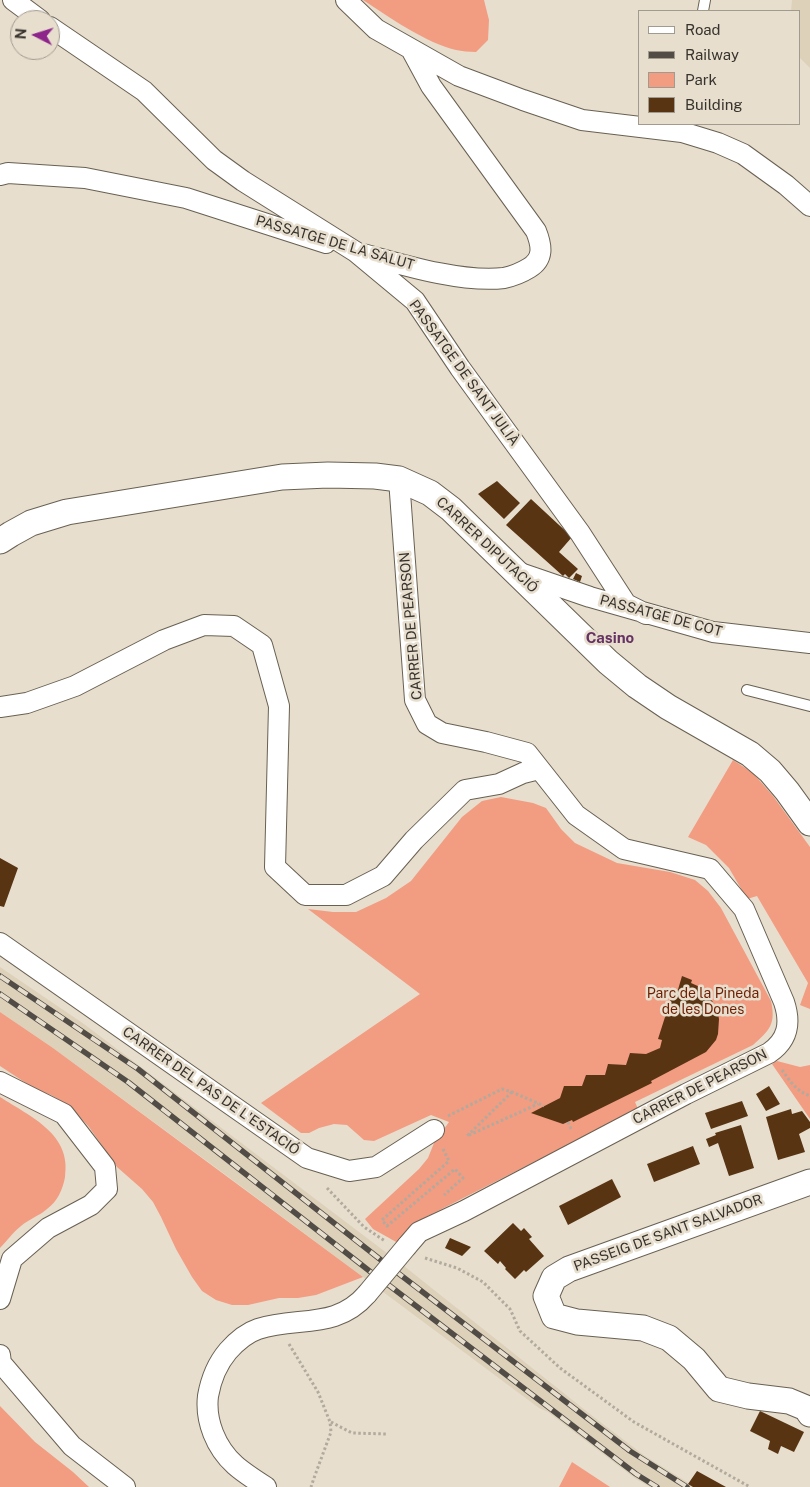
<!DOCTYPE html>
<html>
<head>
<meta charset="utf-8">
<style>
	body { margin:0 }
	#map { position:relative; width:810px; height:1487px; overflow:hidden; background:#e7dece; font-family:"Public Sans",sans-serif }
	canvas { display:block }
	.legend { position:absolute; left:638px; top:10px; width:162px; height:115px; box-sizing:border-box; background:#e7dece; border:1px solid #a19a8e; margin:0; padding:6px 9px; list-style:none; font-size:15px; color:#37332d }
	.legend li { display:flex; align-items:center; gap:10px; height:25px }
	.legend b { width:25px; border:1px solid #a19a8e }
	.north { position:absolute; left:10px; top:10px; width:50px; height:50px; box-sizing:border-box; background:#e7dece; border:1px solid #a19a8e; border-radius:50%; rotate:275deg; font-size:14px; font-weight:700; line-height:20px; text-align:center; color:#37332d }
	.north::after { content:''; display:block; margin:auto; width:18px; height:22px; background:#8d258a; clip-path:polygon(50% 0,100% 100%,50% 72%,0 100%) }
</style>
</head>
<body>
<div id="map">
<canvas width="810" height="1487"></canvas>
<ul class="legend">
<li><b style="height:6px;background:#fff"></b>Road</li>
<li><b style="height:6px;background:#514c45"></b>Railway</li>
<li><b style="height:14px;background:#f29c82"></b>Park</li>
<li><b style="height:14px;background:#583412"></b>Building</li>
</ul>
<div class="north">N</div>
</div>
<script>
const g = document.querySelector('canvas').getContext('2d');
g.lineJoin = 'round';
function paint(path, color) { g.fillStyle = color; g.fill(path, 'evenodd'); }
function trace(path, color, width, dash) { g.strokeStyle = color; g.lineWidth = width; g.lineCap = dash ? 'butt' : 'round'; g.setLineDash(dash || []); g.stroke(path); }
function write(font, color, halo, rows, align = 'center') {
  g.font = font + ' "Public Sans",sans-serif'; g.lineWidth = 5; g.setLineDash([]); g.textBaseline = 'middle'; g.strokeStyle = halo; g.fillStyle = color; for (const [text, x, y, turn = 0] of rows) {
    g.save(); g.translate(x, y); g.rotate((+turn || 0) * Math.PI / 180); g.textAlign = isNaN(turn) ? turn : align; if (halo) g.strokeText(text, 0, 0); g.fillText(text, 0, 0); g.restore();
  }
}
const built = new Path2D(`
	M 792,0 L 810,0 L 810,68 L 799,57 L 799,11 L 791,11 Z
	M 0,967 L 84,1024 L 404,1266 L 595,1418 L 645,1456 L 695,1487 L 650,1487 L 636,1479 L 548,1412 L 539,1408 L 226,1175 L 53,1048 L 0,1012 Z`);
const green = new Path2D(`
	M 363,0 L 484,0 L 489,20 L 488,40 L 476,52 C 469,52 462,51 456,50 C 426,43 389,17 363,0 Z
	M 733,760 L 753,773 L 773,796 L 810,847 L 810,1009 L 800,1005 L 808,983 L 757,896 L 747,899 L 729,868 L 706,845 L 688,837 Z
	M 501,797 L 533,803 L 546,808 L 561,829 L 575,843 L 617,863 L 670,872 L 695,880 L 708,891 L 721,908 L 771,1001 C 776,1024 770,1030 753,1045 L 635,1102 L 638,1109 L 428,1216 L 409,1231 L 398,1243 L 373,1229 L 365,1219 L 419,1169 L 428,1158 L 434,1143 L 449,1122 L 431,1115 L 374,1141 L 364,1140 L 347,1125 L 334,1124 L 319,1128 L 309,1133 L 301,1133 L 261,1103 L 420,994 L 308,909 L 333,912 L 356,912 L 386,898 L 411,881 L 462,817 L 482,801 Z
	M 0,1012 L 53,1048 L 363,1277 L 316,1295 L 298,1298 L 279,1298 L 248,1305 L 232,1305 L 216,1300 L 202,1291 L 192,1277 L 176,1249 L 161,1217 L 153,1202 L 142,1189 L 117,1167 L 89,1127 L 78,1115 L 65,1103 L 51,1095 L 35,1089 L 0,1066 Z
	M 777,1061 L 800,1067 L 810,1065 L 810,1119 L 772,1064 Z
	M 0,1097 C 31,1117 72,1134 65,1177 C 63,1189 57,1202 47,1209 C 39,1216 29,1219 21,1226 C 13,1232 7,1241 0,1248 Z
	M 0,1406 L 35,1442 L 73,1472 L 89,1487 L 0,1487 Z
	M 572,1462 L 610,1487 L 559,1487 Z`);
const building = new Path2D(`
	M 497,481 L 520,503 L 504,519 L 478,494 Z
	M 531,499 L 572,537 L 559,552 L 578,569 L 569,578 L 565,574 L 563,576 L 506,525 Z
	M 576,573 L 582,576 L 580,582 L 573,579 Z
	M 0,858 L 18,868 L 4,907 L 0,906 Z
	M 682,976 L 692,980 L 691,983 L 700,987 L 708,994 L 717,1009 L 719,1019 L 718,1034 L 716,1040 L 706,1052 L 651,1081 L 652,1083 L 573,1122 L 572,1120 L 563,1124 L 531,1113 L 560,1098 L 564,1086 L 582,1086 L 586,1075 L 605,1075 L 608,1064 L 626,1065 L 630,1053 L 646,1054 L 660,1048 L 662,1040 L 658,1039 L 673,992 L 677,993 Z
	M 769,1086 L 780,1104 L 766,1111 L 756,1094 Z
	M 742,1101 L 748,1116 L 711,1129 L 705,1113 Z
	M 791,1109 L 792,1114 L 802,1111 L 810,1122 L 810,1128 L 799,1134 L 805,1152 L 778,1160 L 766,1117 Z
	M 741,1125 L 754,1168 L 729,1176 L 718,1143 L 709,1147 L 706,1139 L 716,1135 L 715,1133 Z
	M 693,1146 L 700,1164 L 654,1182 L 647,1164 Z
	M 612,1179 L 621,1197 L 568,1225 L 559,1206 Z
	M 513,1223 L 521,1231 L 524,1228 L 532,1237 L 529,1239 L 544,1256 L 526,1272 L 524,1270 L 515,1279 L 505,1269 L 506,1268 L 500,1261 L 498,1264 L 484,1251 Z
	M 450,1238 L 471,1247 L 462,1256 L 445,1248 Z
	M 760,1411 L 804,1432 L 794,1452 L 781,1446 L 778,1454 L 768,1449 L 770,1441 L 750,1431 Z
	M 697,1471 L 726,1487 L 693,1487 L 688,1484 Z`);
const path = new Path2D(`
	M 782,1070 C 790,1081 796,1091 810,1096
	M 512,1092 L 467,1136 L 538,1104
	M 448,1116 L 502,1089 L 512,1092 L 544,1106
	M 568,1122 L 572,1131
	M 443,1149 L 449,1161 L 382,1220 L 387,1226 L 455,1169 L 463,1178 L 444,1195
	M 327,1188 L 364,1227 L 385,1241
	M 425,1258 L 457,1268 L 483,1282 L 510,1309 L 520,1331 L 560,1368 L 634,1422 L 750,1487
	M 289,1344 L 318,1392 L 330,1422 L 331,1432 L 314,1478 L 311,1487
	M 331,1422 L 352,1433 L 387,1434`);
const service = new Path2D(`
	M 703,11 L 705,0
	M 747,690 L 810,706`);
const minor = new Path2D(`
	M 13,0 L 40,20
	M 346,0 L 376,29 L 459,76 L 523,100 L 582,120 L 682,132 L 718,143 L 743,154 L 786,185 L 810,206
	M 50,27 L 144,91 L 214,160 L 243,181 L 356,252 L 415,301 L 460,368 L 580,533 L 626,604 L 646,614
	M 0,175 L 8,173 L 85,178 L 186,198 L 326,243
	M 363,254 C 403,265 463,283 504,278 C 513,276 521,273 529,268 C 544,259 542,246 536,231 L 431,86 L 411,49
	M 399,479 L 415,700 L 427,724 L 442,733 L 486,742 L 527,753 L 576,815 L 624,849 L 710,869 L 744,909 L 784,1002 C 791,1023 788,1040 769,1053 L 686,1094 L 464,1211 L 419,1232 L 407,1246
	M 517,572 L 590,597 L 713,632 L 810,643
	M 0,707 L 27,703 L 75,686 L 164,640 L 204,625 L 234,626 L 262,645 L 279,706 L 275,867 L 305,895 L 346,895 L 383,876 L 414,840 L 465,790 L 499,784 L 523,773 L 539,769
	M 0,943 L 307,1158 L 349,1171 L 376,1167 L 434,1130
	M 0,1082 L 64,1114 L 105,1167 L 107,1189 L 91,1205 L 48,1228 L 12,1259 L 0,1299
	M 0,1355 L 1,1363 L 72,1446 L 125,1487
	M 266,1487 C 255,1480 244,1473 235,1465 C 216,1448 205,1421 208,1396 C 211,1379 217,1364 228,1351 C 236,1342 246,1333 258,1329 C 298,1316 336,1330 367,1294`);
const tertiary = new Path2D(`
	M 0,541 L 11,534 L 31,523 L 67,512 L 282,477 L 328,475 L 375,476 L 399,479 L 430,493 L 451,509 L 608,662 L 637,686 L 668,707 L 750,754 L 770,771 L 787,791 L 810,823
	M 810,1182 L 569,1269 L 554,1278 L 546,1296 L 554,1316 L 577,1322 L 643,1328 L 669,1338 L 694,1359 L 719,1389 L 748,1396 L 789,1401 L 806,1408 L 810,1414`);
const rail = new Path2D(`
	M 0,976 L 138,1069 L 381,1260
	M 0,994 L 128,1082 L 372,1273
	M 394,1270 L 630,1451 L 687,1487
	M 386,1283 L 636,1474 L 657,1487`);
const minorBridge = new Path2D(`
	M 367,1294 L 407,1246`);
const streetNames = [
	["PASSATGE DE LA SALUT",335,243,16],
	["PASSATGE DE SANT JULIÀ",464,373,54],
	["CARRER DIPUTACIÓ",487,545,43],
	["PASSATGE DE COT",661,616,15],
	["CARRER DE PEARSON",411,626,-95],
	["CARRER DE PEARSON",700,1087,-27],
	["CARRER DEL PAS DE L'ESTACIÓ",211,1091,35],
	["PASSEIG DE SANT SALVADOR",668,1233,-20]
];
const parkNames = [
	["Parc de la Pineda",703,994],
	["de les Dones",703,1010]
];
const neighbourhoodNames = [
	["Casino",610,638]
];
paint(built, '#ddd1ba');
paint(green, '#f29c82');
paint(building, '#583412');
trace(service, '#686052', 12);
trace(minor, '#686052', 22);
trace(tertiary, '#686052', 27);
trace(path, '#b1aa9d', 3, [2.5, 2.5]);
trace(service, '#fff', 10);
trace(minor, '#fff', 20);
trace(tertiary, '#fff', 25);
trace(rail, '#514c45', 5.5);
trace(rail, '#e7dece', 4, [11]);
trace(minorBridge, '#686052', 22, []);
trace(minorBridge, '#fff', 20);
write('14px', '#37332d', '#e7dece', streetNames);
write('14px', '#6f1f03', '#e7dece', parkNames);
write('bold 15px', '#663263', '#e7dece', neighbourhoodNames);
</script>
</body>
</html>
